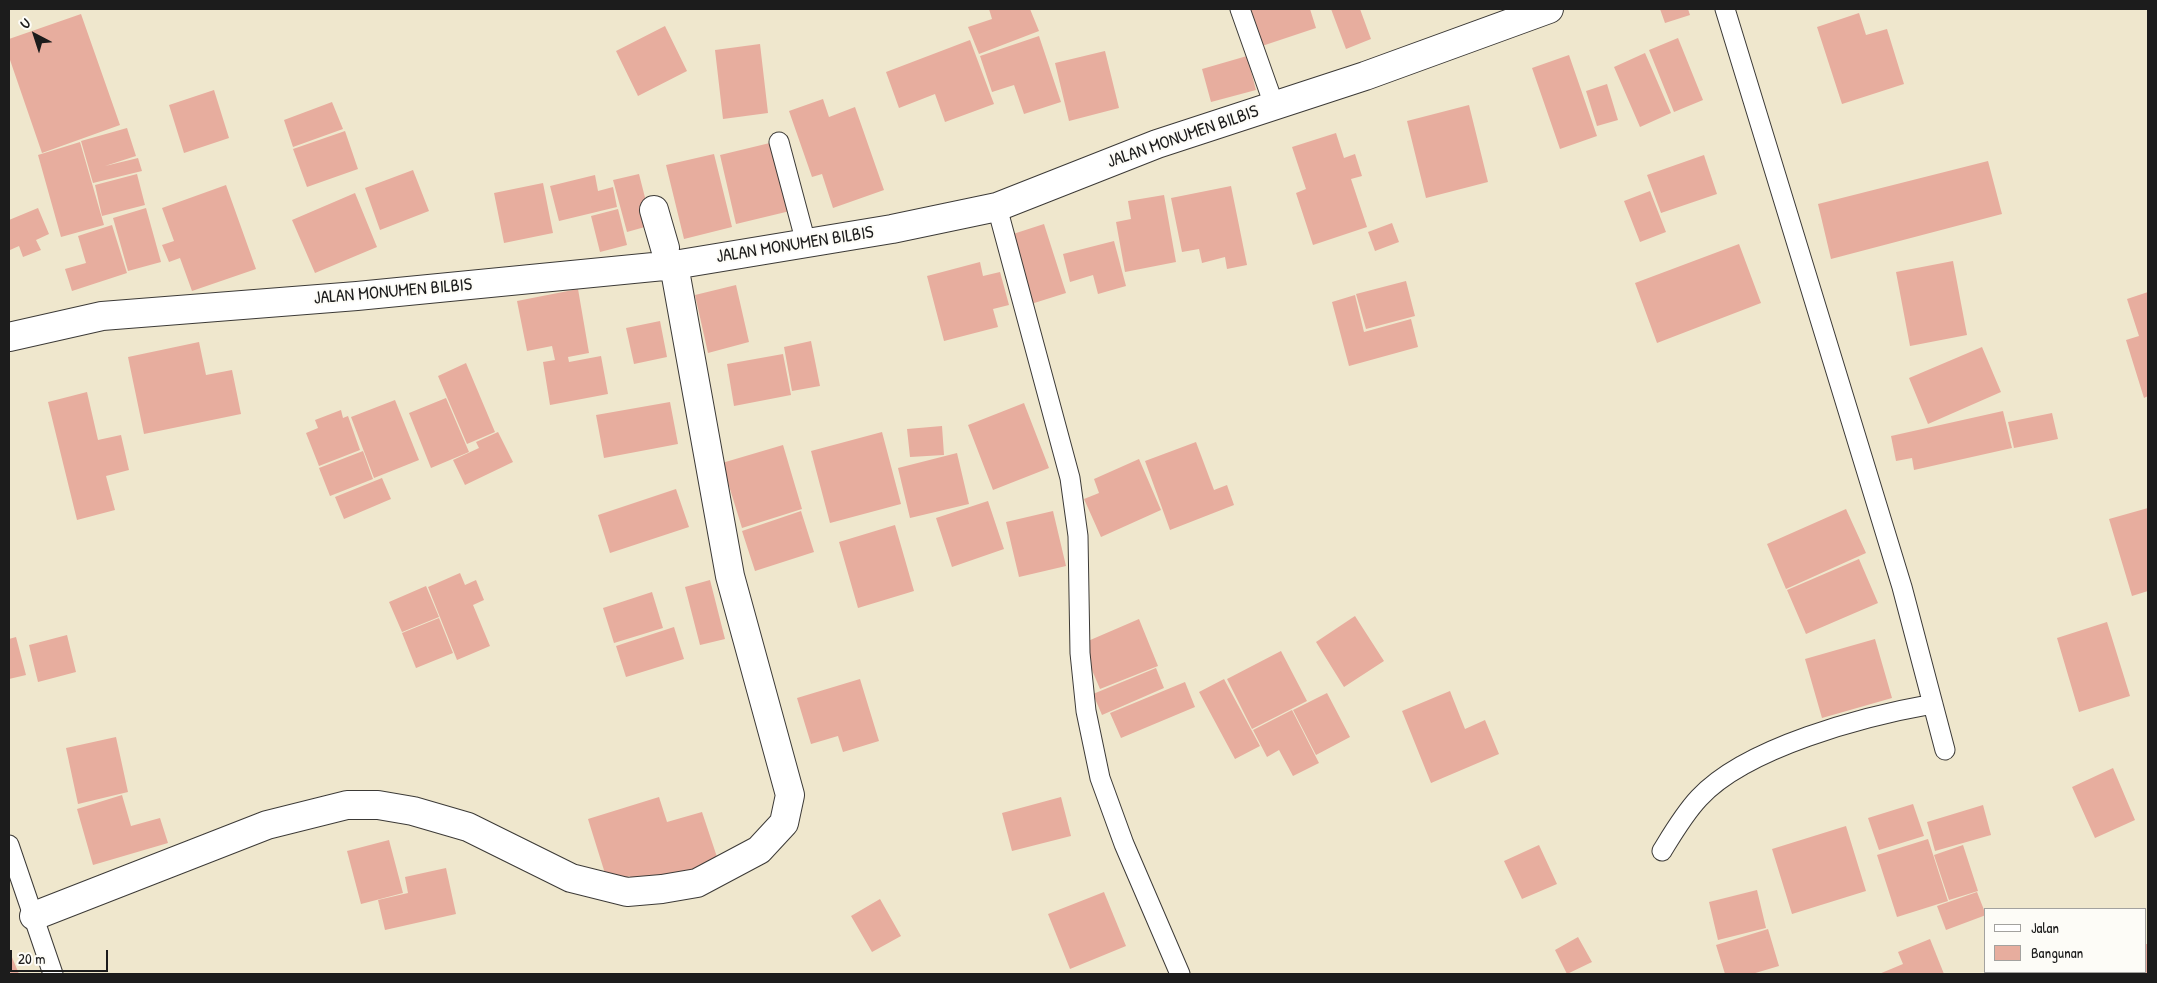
<!DOCTYPE html>
<html>
<head>
<meta charset="utf-8">
<style>
	body { margin:0 }
	#map { position:relative; width:2157px; height:983px; overflow:hidden; background:#efe7cd; font-family:"Patrick Hand",sans-serif }
	canvas { display:block }
	.frame { position:absolute; inset:0; border:10px solid #1c1c1c; pointer-events:none }
	.legend { position:absolute; left:1984px; top:908px; width:162px; height:65px; box-sizing:border-box; background:#fdfcf7; border:1px solid #a3a29f; margin:0; padding:6px 9px; list-style:none; font-size:15px; color:#1c1c1c }
	.legend li { display:flex; align-items:center; gap:10px; height:25px }
	.legend b { width:25px; border:1px solid #a3a29f }
	.north { position:absolute; left:10px; top:10px; width:50px; height:50px; -webkit-text-stroke:4px #fdfcf7; paint-order:stroke; rotate:320deg; font-size:14px; font-weight:700; line-height:20px; text-align:center; color:#1c1c1c }
	.north::after { content:''; display:block; margin:auto; width:18px; height:22px; background:#1c1c1c; clip-path:polygon(50% 0,100% 100%,50% 72%,0 100%) }
	.scale { position:absolute; left:10px; top:950px; width:98px; height:22px; box-sizing:border-box; border:2px solid #1c1c1c; border-top:0; padding-left:6px; font-size:15px; line-height:18px; white-space:nowrap; color:#1c1c1c; -webkit-text-stroke:4px #fdfcf7; paint-order:stroke }
</style>
</head>
<body>
<div id="map">
<canvas width="2157" height="983"></canvas>
<div class="frame"></div>
<ul class="legend">
<li><b style="height:6px;background:#fff"></b>Jalan</li>
<li><b style="height:14px;background:#e7ad9e"></b>Bangunan</li>
</ul>
<div class="north">U</div>
<div class="scale">20 m</div>
</div>
<script>
const g = document.querySelector('canvas').getContext('2d');
g.lineJoin = 'round';
function paint(path, color) { g.fillStyle = color; g.fill(path, 'evenodd'); }
function trace(path, color, width, dash) { g.strokeStyle = color; g.lineWidth = width; g.lineCap = dash ? 'butt' : 'round'; g.setLineDash(dash || []); g.stroke(path); }
function write(font, color, halo, rows, align = 'center') {
  g.font = font + ' "Patrick Hand",sans-serif'; g.lineWidth = 4; g.setLineDash([]); g.textBaseline = 'middle'; g.strokeStyle = halo; g.fillStyle = color; for (const [text, x, y, turn = 0] of rows) {
    g.save(); g.translate(x, y); g.rotate((+turn || 0) * Math.PI / 180); g.textAlign = isNaN(turn) ? turn : align; if (halo) g.strokeText(text, 0, 0); g.fillText(text, 0, 0); g.restore();
  }
}
const building = new Path2D(`
	M 989,9 L 1030,9 L 1039,31 L 979,54 L 968,27 L 992,19 Z
	M 1246,9 L 1310,9 L 1316,28 L 1259,47 Z
	M 1331,9 L 1360,9 L 1371,39 L 1346,49 Z
	M 1660,9 L 1688,9 L 1690,15 L 1665,23 Z
	M 1859,13 L 1866,35 L 1887,29 L 1904,84 L 1842,104 L 1817,27 Z
	M 81,14 L 120,125 L 42,153 L 9,57 L 9,39 Z
	M 665,26 L 687,71 L 638,96 L 616,51 Z
	M 1039,36 L 1061,102 L 1024,114 L 1014,85 L 992,92 L 980,56 Z
	M 1678,38 L 1703,100 L 1674,112 L 1649,50 Z
	M 970,40 L 994,104 L 945,122 L 935,94 L 899,108 L 886,72 Z
	M 760,44 L 768,113 L 723,119 L 715,50 Z
	M 1105,51 L 1119,108 L 1069,121 L 1055,63 Z
	M 1645,53 L 1671,113 L 1640,127 L 1614,67 Z
	M 1569,55 L 1597,136 L 1560,149 L 1532,68 Z
	M 1247,56 L 1256,90 L 1211,102 L 1202,69 Z
	M 1607,84 L 1618,120 L 1597,126 L 1586,91 Z
	M 214,90 L 229,138 L 184,153 L 169,105 Z
	M 823,99 L 829,117 L 855,107 L 884,190 L 833,208 L 822,174 L 812,177 L 789,111 Z
	M 332,102 L 343,129 L 293,147 L 284,120 Z
	M 1469,105 L 1488,182 L 1426,198 L 1407,121 Z
	M 127,128 L 136,156 L 105,166 L 138,158 L 142,171 L 93,183 L 81,141 Z
	M 345,131 L 358,169 L 307,187 L 293,149 Z
	M 1336,133 L 1344,158 L 1355,154 L 1362,176 L 1351,179 L 1367,227 L 1313,245 L 1296,193 L 1306,189 L 1292,147 Z
	M 80,142 L 104,225 L 61,237 L 38,155 Z
	M 774,142 L 790,211 L 736,224 L 720,155 Z
	M 714,154 L 732,227 L 684,239 L 666,165 Z
	M 1704,155 L 1717,194 L 1661,213 L 1647,175 Z
	M 1988,161 L 2002,214 L 1831,259 L 1818,204 Z
	M 413,170 L 429,211 L 380,230 L 365,188 Z
	M 137,174 L 145,205 L 102,216 L 95,185 Z
	M 639,174 L 652,225 L 627,232 L 613,180 Z
	M 595,175 L 598,191 L 613,187 L 617,207 L 559,221 L 550,186 Z
	M 543,183 L 553,233 L 504,243 L 494,193 Z
	M 226,185 L 256,269 L 192,291 L 180,258 L 169,262 L 162,245 L 174,241 L 162,208 Z
	M 1231,186 L 1247,265 L 1227,269 L 1225,257 L 1202,263 L 1199,249 L 1182,252 L 1171,198 Z
	M 1650,191 L 1666,232 L 1640,242 L 1624,201 Z
	M 355,193 L 377,247 L 315,273 L 292,220 Z
	M 1164,195 L 1176,262 L 1125,272 L 1116,222 L 1131,219 L 1128,201 Z
	M 38,208 L 49,234 L 36,240 L 41,250 L 23,257 L 19,246 L 10,250 L 9,247 L 9,220 Z
	M 146,208 L 161,262 L 128,271 L 113,218 Z
	M 618,209 L 627,245 L 600,252 L 591,216 Z
	M 1392,223 L 1399,242 L 1375,251 L 1368,232 Z
	M 1044,224 L 1066,293 L 1031,304 L 1010,235 Z
	M 112,225 L 127,273 L 72,291 L 65,269 L 86,263 L 78,236 Z
	M 1114,241 L 1126,286 L 1098,294 L 1093,275 L 1070,282 L 1063,254 Z
	M 1739,244 L 1761,303 L 1657,343 L 1635,283 Z
	M 1953,261 L 1967,335 L 1910,346 L 1896,272 Z
	M 980,262 L 983,276 L 1000,272 L 1009,305 L 993,309 L 998,327 L 944,341 L 927,276 Z
	M 1406,281 L 1415,316 L 1366,329 L 1356,294 Z
	M 736,285 L 749,342 L 708,353 L 695,295 Z
	M 578,289 L 589,353 L 568,357 L 569,362 L 601,356 L 608,394 L 550,405 L 543,362 L 555,360 L 552,346 L 527,351 L 517,301 Z
	M 2148,292 L 2148,396 L 2144,398 L 2126,340 L 2139,336 L 2127,299 Z
	M 1355,295 L 1364,332 L 1411,319 L 1418,347 L 1349,366 L 1332,302 Z
	M 660,321 L 667,357 L 634,364 L 626,328 Z
	M 811,341 L 820,386 L 792,391 L 784,347 Z
	M 199,342 L 206,375 L 232,370 L 241,414 L 144,434 L 128,357 Z
	M 1982,347 L 2001,392 L 1928,424 L 1909,378 Z
	M 783,354 L 791,395 L 734,406 L 727,364 Z
	M 466,363 L 495,432 L 467,444 L 438,376 Z
	M 87,392 L 98,440 L 121,435 L 129,470 L 106,476 L 115,510 L 77,520 L 48,402 Z
	M 446,398 L 469,452 L 431,468 L 409,413 Z
	M 395,400 L 419,460 L 374,478 L 351,417 Z
	M 670,402 L 678,444 L 604,458 L 596,415 Z
	M 1024,403 L 1049,468 L 993,490 L 968,425 Z
	M 341,410 L 343,418 L 348,416 L 360,450 L 319,466 L 306,433 L 318,428 L 315,420 Z
	M 2003,411 L 2012,448 L 1914,470 L 1912,458 L 1896,461 L 1891,436 Z
	M 2052,413 L 2058,439 L 2014,448 L 2008,422 Z
	M 942,426 L 944,455 L 910,457 L 907,429 Z
	M 498,432 L 513,462 L 465,485 L 453,460 L 479,448 L 476,442 Z
	M 882,432 L 901,504 L 830,523 L 811,451 Z
	M 1196,442 L 1214,490 L 1227,485 L 1234,505 L 1170,530 L 1145,461 Z
	M 783,445 L 802,509 L 742,528 L 722,463 Z
	M 363,451 L 373,479 L 330,496 L 319,468 Z
	M 957,453 L 969,504 L 910,518 L 898,468 Z
	M 1139,459 L 1161,510 L 1101,537 L 1084,499 L 1099,493 L 1094,479 Z
	M 382,478 L 391,499 L 344,519 L 335,497 Z
	M 676,489 L 689,527 L 610,553 L 598,515 Z
	M 988,501 L 1004,549 L 952,567 L 936,518 Z
	M 2148,508 L 2148,591 L 2132,596 L 2109,519 Z
	M 1846,509 L 1866,553 L 1786,589 L 1767,544 Z
	M 801,511 L 814,552 L 755,571 L 742,531 Z
	M 1053,511 L 1066,566 L 1019,577 L 1006,522 Z
	M 895,525 L 914,591 L 858,608 L 839,542 Z
	M 1859,559 L 1878,603 L 1806,634 L 1787,590 Z
	M 460,573 L 465,585 L 476,580 L 484,600 L 473,605 L 490,646 L 457,660 L 428,587 Z
	M 710,580 L 725,639 L 700,645 L 685,587 Z
	M 426,586 L 439,617 L 402,632 L 389,602 Z
	M 652,592 L 663,628 L 614,643 L 603,608 Z
	M 1355,616 L 1384,661 L 1344,687 L 1316,642 Z
	M 439,618 L 453,653 L 416,668 L 402,633 Z
	M 1139,619 L 1158,666 L 1100,689 L 1081,644 Z
	M 2107,622 L 2130,696 L 2079,712 L 2057,638 Z
	M 674,627 L 684,659 L 626,677 L 616,646 Z
	M 67,635 L 76,672 L 38,682 L 29,645 Z
	M 16,637 L 26,675 L 9,679 L 9,639 Z
	M 1875,639 L 1892,698 L 1822,718 L 1805,659 Z
	M 1281,651 L 1307,701 L 1252,729 L 1227,679 Z
	M 1156,668 L 1164,688 L 1102,715 L 1093,694 Z
	M 860,679 L 879,741 L 843,752 L 838,736 L 811,744 L 797,698 Z
	M 1224,679 L 1260,746 L 1235,759 L 1199,692 Z
	M 1185,682 L 1195,707 L 1121,738 L 1110,713 Z
	M 1450,691 L 1465,729 L 1485,720 L 1499,754 L 1431,783 L 1402,711 Z
	M 1327,693 L 1350,737 L 1316,755 L 1293,710 Z
	M 1292,710 L 1319,763 L 1293,776 L 1279,750 L 1267,757 L 1253,730 Z
	M 116,737 L 128,792 L 78,804 L 66,748 Z
	M 2113,768 L 2135,820 L 2095,838 L 2072,787 Z
	M 122,795 L 131,826 L 160,818 L 168,843 L 93,865 L 77,809 Z
	M 659,797 L 667,822 L 702,812 L 719,863 L 634,891 L 630,876 L 608,883 L 588,819 Z
	M 1061,797 L 1071,836 L 1012,851 L 1002,813 Z
	M 1913,804 L 1924,836 L 1879,850 L 1868,818 Z
	M 1983,805 L 1991,835 L 1935,851 L 1927,822 Z
	M 1846,826 L 1866,891 L 1792,914 L 1772,849 Z
	M 1928,839 L 1948,901 L 1897,917 L 1877,855 Z
	M 389,840 L 403,893 L 361,904 L 347,851 Z
	M 1539,845 L 1557,884 L 1522,899 L 1504,861 Z
	M 1963,845 L 1978,891 L 1949,900 L 1934,855 Z
	M 446,868 L 456,914 L 385,930 L 378,900 L 408,893 L 405,877 Z
	M 1757,890 L 1766,928 L 1718,940 L 1709,902 Z
	M 1104,892 L 1126,946 L 1070,969 L 1048,914 Z
	M 1977,892 L 1986,915 L 1946,930 L 1937,906 Z
	M 880,899 L 901,936 L 872,952 L 851,916 Z
	M 1768,929 L 1779,966 L 1752,974 L 1725,974 L 1716,945 Z
	M 1578,937 L 1592,962 L 1567,974 L 1555,950 Z
	M 1930,939 L 1944,974 L 1879,974 L 1903,964 L 1898,952 Z
	M 2146,944 L 2148,944 L 2148,974 L 2143,974 L 2142,972 L 2146,972 Z
	M 9,950 L 19,974 L 9,974 Z
	M 2091,972 L 2107,972 L 2108,974 L 2086,974 Z`);
const service = new Path2D(`
	M 1240,9 L 1274,105
	M 1725,9 L 1902,587 L 1945,750
	M 779,142 L 806,243
	M 997,207 L 1070,478 L 1078,536 L 1080,653 L 1086,711 L 1100,778 L 1124,844 L 1180,974
	M 9,845 L 53,974
	M 1662,851 C 1673,833 1684,814 1699,798 C 1746,747 1865,716 1933,704`);
const minor = new Path2D(`
	M 654,210 L 665,248
	M 9,337 L 102,316 L 357,296 L 674,265 L 892,229 L 997,207 L 1157,144 L 1365,76 L 1549,9
	M 34,916 L 267,825 L 347,805 L 378,805 L 413,811 L 468,827 L 571,878 L 627,892 L 662,889 L 697,883 L 759,850 L 784,823 L 790,795 L 730,576 L 674,265`);
const streetNames = [
	["JALAN MONUMEN BILBIS",1183,137,-19],
	["JALAN MONUMEN BILBIS",795,245,-9],
	["JALAN MONUMEN BILBIS",393,292,-5]
];
paint(building, '#e7ad9e');
trace(service, '#3c3a37', 21);
trace(minor, '#3c3a37', 30);
trace(service, '#fff', 19);
trace(minor, '#fff', 28);
write('18px', '#1c1c1c', '#fdfcf7', streetNames);
</script>
</body>
</html>
